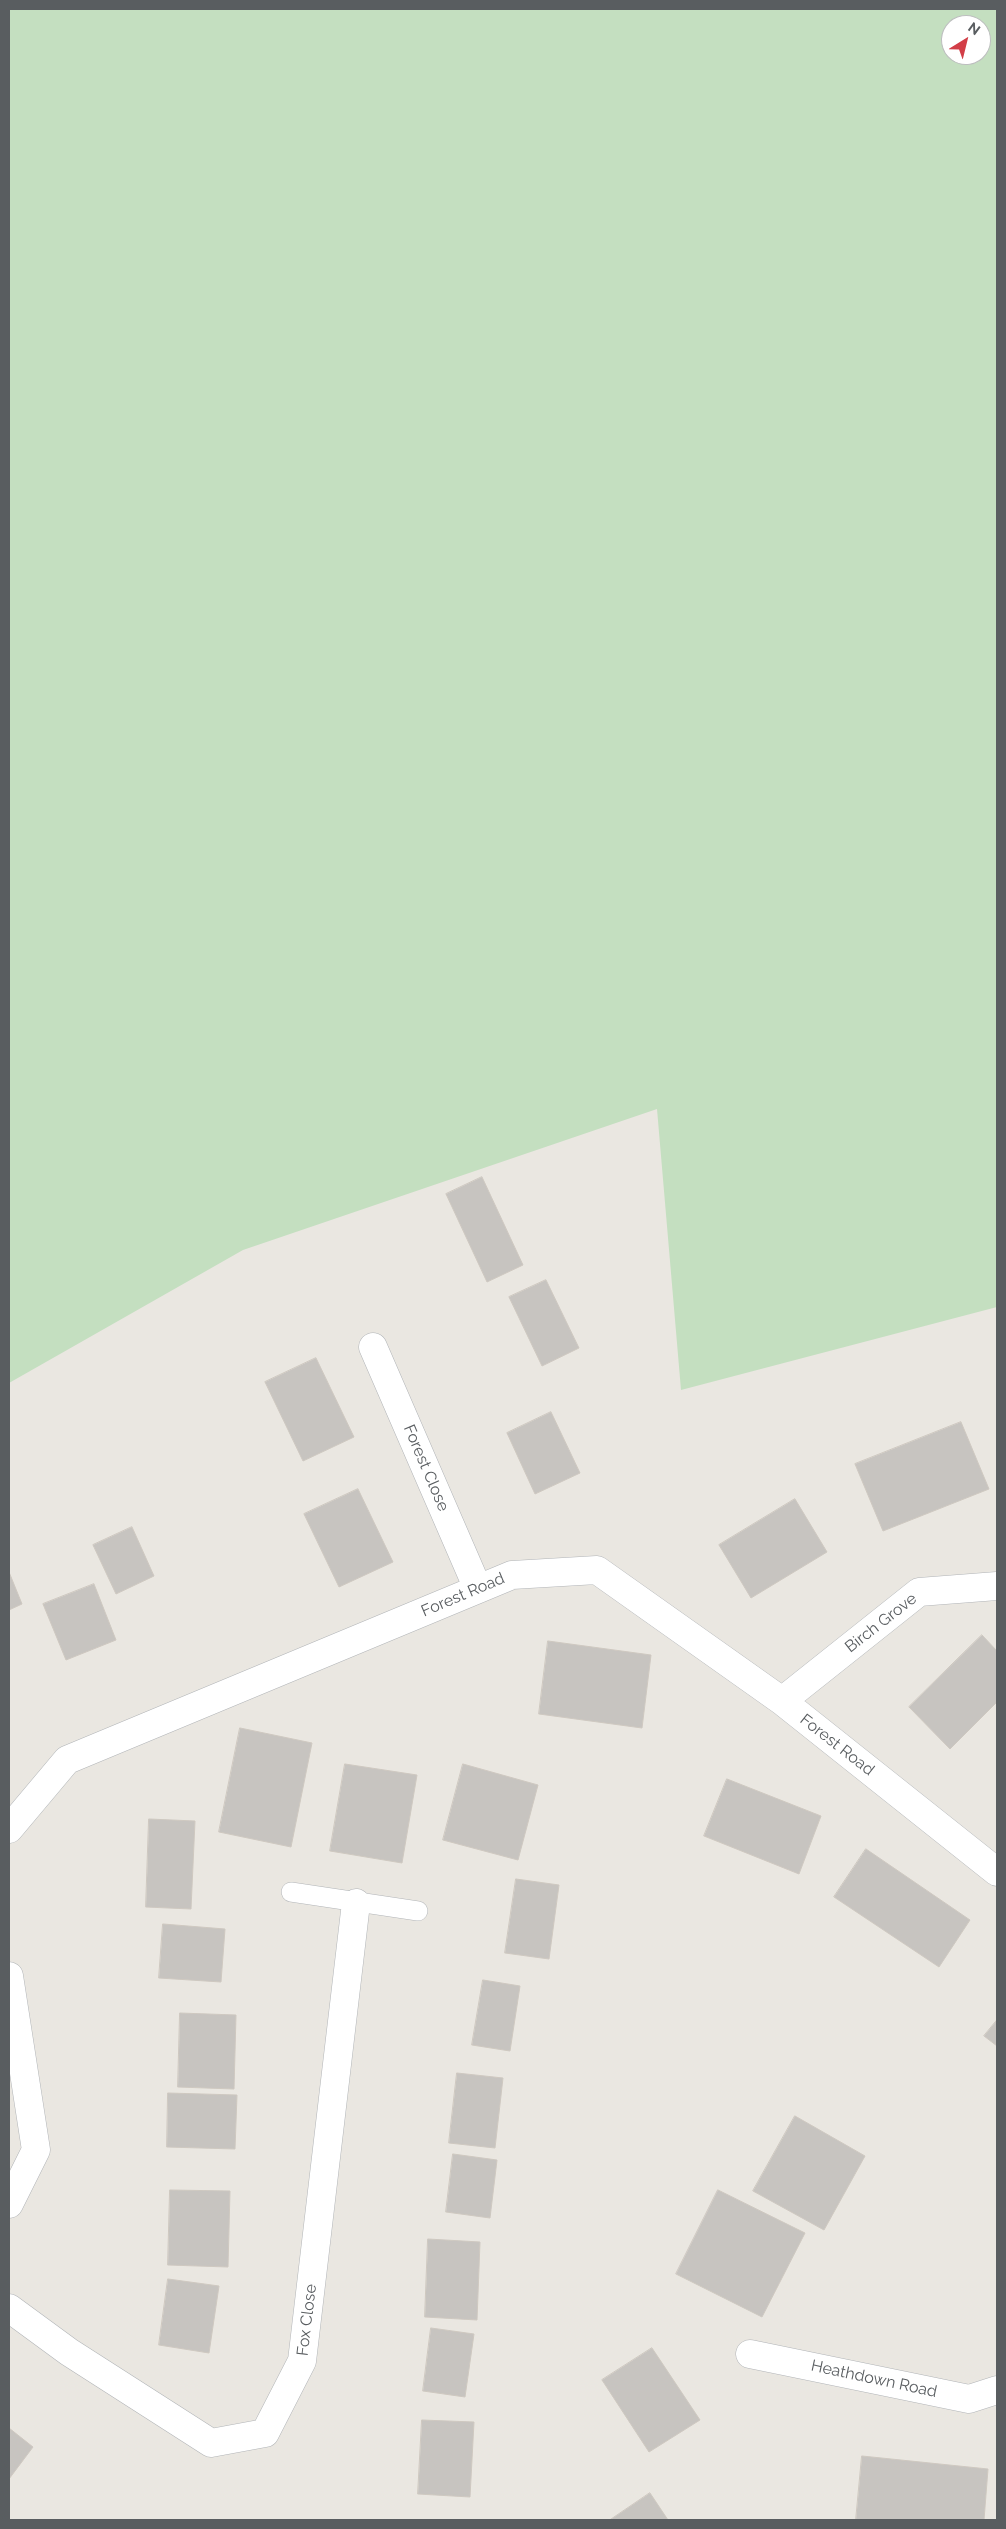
<!DOCTYPE html>
<html>
<head>
<meta charset="utf-8">
<style>
	body { margin:0 }
	#map { position:relative; width:1006px; height:2529px; overflow:hidden; background:#eae7e1; font-family:Raleway,sans-serif }
	canvas { display:block }
	.frame { position:absolute; inset:0; border:10px solid #595d60; pointer-events:none }
	.north { position:absolute; left:941px; top:15px; width:50px; height:50px; box-sizing:border-box; background:#fff; border:1px solid #bdbebf; border-radius:50%; rotate:36deg; font-size:14px; font-weight:700; line-height:20px; text-align:center; color:#595d60 }
	.north::after { content:''; display:block; margin:auto; width:18px; height:22px; background:#d23e47; clip-path:polygon(50% 0,100% 100%,50% 72%,0 100%) }
</style>
</head>
<body>
<div id="map">
<canvas width="1006" height="2529"></canvas>
<div class="frame"></div>
<div class="north">N</div>
</div>
<script>
const g = document.querySelector('canvas').getContext('2d');
g.lineJoin = 'round';
function paint(path, color) { g.fillStyle = color; g.fill(path, 'evenodd'); }
function trace(path, color, width, dash) { g.strokeStyle = color; g.lineWidth = width; g.lineCap = dash ? 'butt' : 'round'; g.setLineDash(dash || []); g.stroke(path); }
function write(font, color, halo, rows, align = 'center') {
  g.font = font + ' Raleway,sans-serif'; g.lineWidth = 4; g.setLineDash([]); g.textBaseline = 'middle'; g.strokeStyle = halo; g.fillStyle = color; for (const [text, x, y, turn = 0] of rows) {
    g.save(); g.translate(x, y); g.rotate((+turn || 0) * Math.PI / 180); g.textAlign = isNaN(turn) ? turn : align; if (halo) g.strokeText(text, 0, 0); g.fillText(text, 0, 0); g.restore();
  }
}
const green = new Path2D(`
	M 9,9 L 997,9 L 997,1307 L 681,1390 L 657,1109 L 243,1250 L 9,1383 ZM 951,25 L 981,25 L 981,55 L 951,55 Z`);
const building = new Path2D(`
	M 482,1177 L 523,1265 L 487,1282 L 446,1194 Z
	M 546,1280 L 579,1348 L 542,1366 L 509,1297 Z
	M 316,1358 L 354,1437 L 303,1461 L 265,1382 Z
	M 551,1412 L 580,1473 L 535,1494 L 507,1433 Z
	M 961,1422 L 989,1489 L 883,1531 L 855,1464 Z
	M 358,1489 L 393,1562 L 339,1587 L 304,1514 Z
	M 795,1499 L 827,1552 L 751,1598 L 719,1545 Z
	M 132,1527 L 154,1576 L 116,1594 L 93,1545 Z
	M 9,1572 L 22,1604 L 9,1610 Z
	M 94,1584 L 116,1640 L 66,1660 L 43,1604 Z
	M 982,1635 L 997,1651 L 997,1702 L 950,1749 L 909,1707 Z
	M 548,1641 L 651,1655 L 642,1728 L 539,1714 Z
	M 240,1728 L 312,1743 L 291,1847 L 219,1832 Z
	M 345,1764 L 417,1775 L 402,1863 L 330,1851 Z
	M 463,1764 L 538,1785 L 518,1860 L 443,1840 Z
	M 727,1779 L 821,1816 L 799,1874 L 704,1836 Z
	M 149,1819 L 195,1821 L 191,1909 L 146,1907 Z
	M 866,1849 L 970,1920 L 939,1967 L 834,1897 Z
	M 516,1879 L 559,1885 L 549,1959 L 505,1953 Z
	M 163,1924 L 225,1929 L 221,1982 L 159,1978 Z
	M 483,1980 L 520,1986 L 510,2051 L 472,2045 Z
	M 180,2013 L 236,2015 L 234,2089 L 178,2087 Z
	M 997,2020 L 997,2046 L 984,2036 Z
	M 457,2073 L 503,2078 L 495,2148 L 449,2143 Z
	M 168,2093 L 237,2095 L 235,2149 L 167,2147 Z
	M 795,2116 L 865,2156 L 824,2230 L 753,2191 Z
	M 453,2154 L 497,2160 L 490,2218 L 446,2212 Z
	M 170,2190 L 230,2191 L 228,2267 L 168,2265 Z
	M 718,2190 L 805,2233 L 762,2317 L 676,2274 Z
	M 428,2239 L 480,2242 L 477,2320 L 425,2317 Z
	M 168,2279 L 219,2286 L 209,2353 L 159,2345 Z
	M 431,2328 L 474,2334 L 465,2397 L 423,2391 Z
	M 652,2348 L 700,2420 L 649,2452 L 602,2380 Z
	M 422,2420 L 474,2422 L 470,2497 L 418,2494 Z
	M 9,2428 L 33,2447 L 9,2479 Z
	M 862,2456 L 988,2469 L 984,2520 L 856,2520 Z
	M 650,2493 L 668,2520 L 610,2520 Z`);
const lane = new Path2D(`
	M 291,1892 L 418,1911`);
const street = new Path2D(`
	M 373,1347 L 478,1589
	M 782,1701 L 919,1592 L 997,1586
	M 9,1829 L 67,1760 L 512,1575 L 597,1570 L 782,1701 L 997,1872
	M 9,1976 L 36,2150 L 9,2204
	M 9,2308 L 69,2352 L 211,2443 L 265,2433 L 302,2361 L 356,1903
	M 750,2354 L 969,2399 L 997,2390`);
const streetNames = [
	["Forest Close",426,1468,67],
	["Forest Road",463,1595,-23],
	["Birch Grove",881,1623,-38],
	["Forest Road",837,1745,38],
	["Fox Close",307,2320,-83],
	["Heathdown Road",874,2379,12]
];
paint(green, '#c4dfc0');
paint(building, '#c7c4c0');
trace(building, '#cec8c0', 1);
trace(lane, '#b1b4b7', 20);
trace(street, '#b1b4b7', 29);
trace(lane, '#fff', 19);
trace(street, '#fff', 28);
write('16px', '#595d60', '#fff', streetNames);
</script>
</body>
</html>
